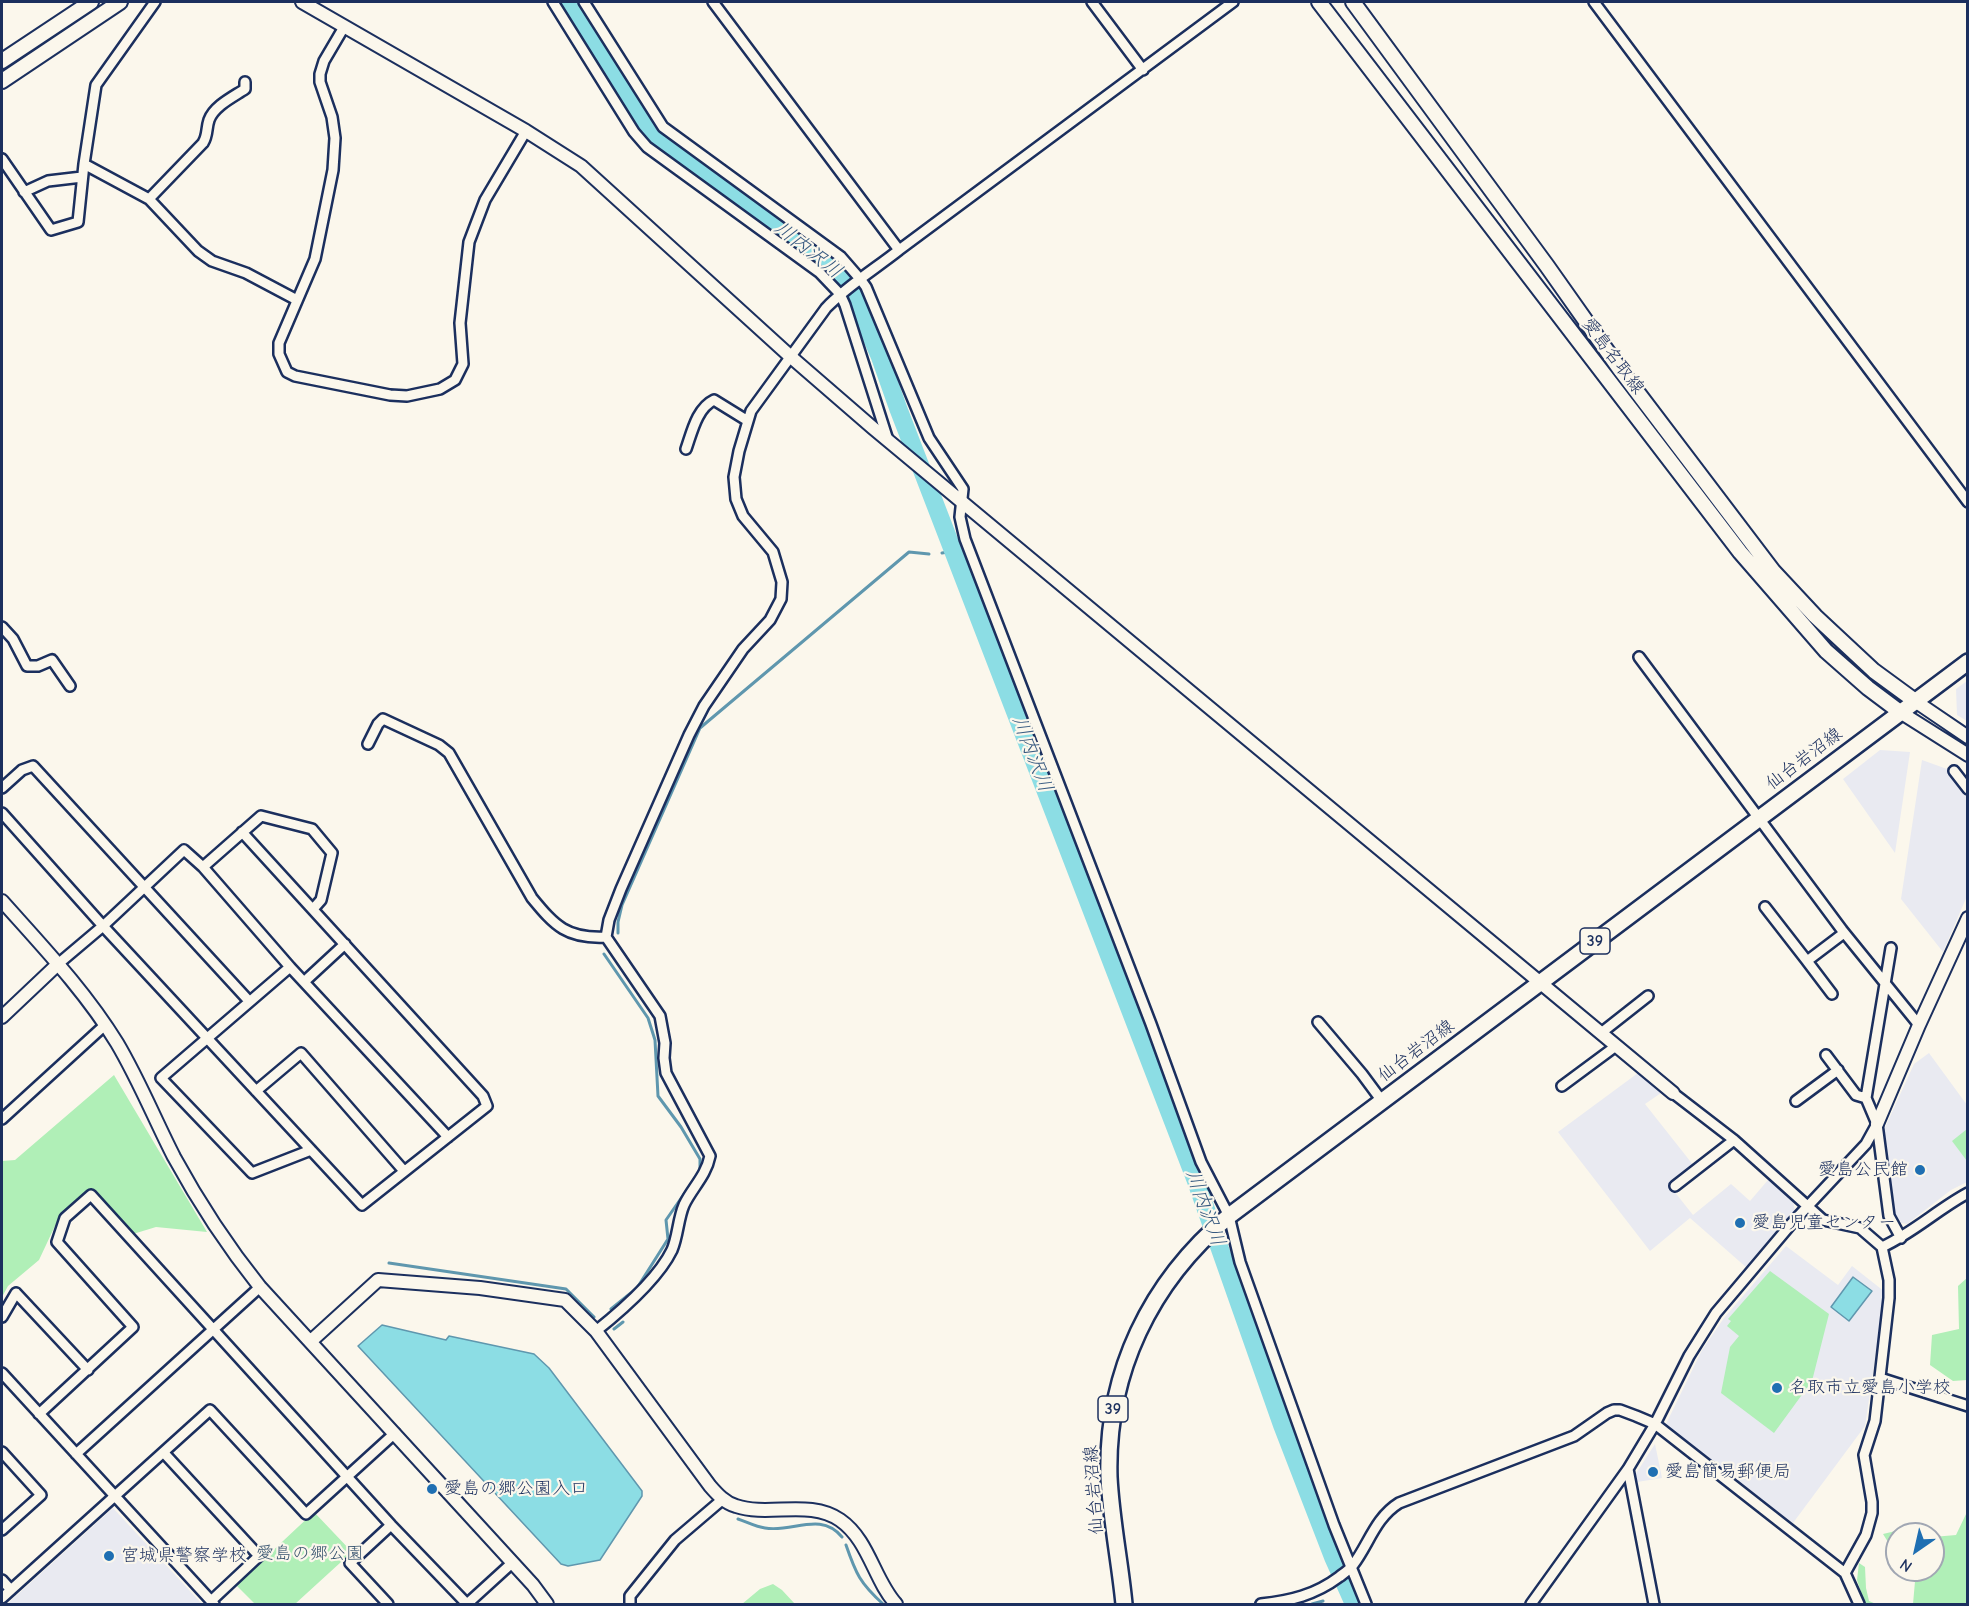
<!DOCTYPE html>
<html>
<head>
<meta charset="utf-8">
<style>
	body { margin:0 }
	#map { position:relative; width:1969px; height:1606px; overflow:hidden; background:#fbf7ec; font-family:"Comic Neue",sans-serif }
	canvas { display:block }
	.frame { position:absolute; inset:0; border:3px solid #1b2f5e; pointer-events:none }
	.north { position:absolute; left:1885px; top:1522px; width:60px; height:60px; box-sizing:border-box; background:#fbf7ec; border:2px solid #a1a7b3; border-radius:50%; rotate:214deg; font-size:16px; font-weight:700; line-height:24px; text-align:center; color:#1b2f5e }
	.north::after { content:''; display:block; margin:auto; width:21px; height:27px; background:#1f6fb2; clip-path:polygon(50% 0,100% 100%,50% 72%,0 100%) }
</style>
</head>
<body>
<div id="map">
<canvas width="1969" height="1606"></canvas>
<div class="frame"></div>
<div class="north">N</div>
</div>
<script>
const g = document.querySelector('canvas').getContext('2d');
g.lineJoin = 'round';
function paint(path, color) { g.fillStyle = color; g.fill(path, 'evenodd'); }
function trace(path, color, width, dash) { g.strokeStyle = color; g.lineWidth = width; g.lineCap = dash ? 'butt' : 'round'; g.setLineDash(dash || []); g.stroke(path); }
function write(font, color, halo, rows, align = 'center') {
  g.font = font + ' "Comic Neue","Klee One",sans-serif'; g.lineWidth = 4.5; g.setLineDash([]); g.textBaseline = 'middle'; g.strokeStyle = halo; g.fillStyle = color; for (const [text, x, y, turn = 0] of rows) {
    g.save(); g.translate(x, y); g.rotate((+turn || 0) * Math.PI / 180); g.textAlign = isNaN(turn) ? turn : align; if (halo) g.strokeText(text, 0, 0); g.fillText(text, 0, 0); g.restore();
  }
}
const built = new Path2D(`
	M 1967,681 L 1967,721 L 1957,715 L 1956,689 Z
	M 1880,750 L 1910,752 L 1895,853 L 1843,779 Z
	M 1922,760 L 1947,769 L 1967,798 L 1967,896 L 1943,952 L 1901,899 Z
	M 1929,1053 L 1967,1105 L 1967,1182 L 1951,1190 L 1907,1224 L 1896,1222 L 1883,1132 L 1914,1064 Z
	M 1638,1073 L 1661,1093 L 1645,1104 L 1694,1166 L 1670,1186 L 1693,1215 L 1731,1184 L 1750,1201 L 1768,1180 L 1793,1201 L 1795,1211 L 1765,1245 L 1747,1268 L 1690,1218 L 1650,1251 L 1558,1132 Z
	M 1786,1246 L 1838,1285 L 1852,1266 L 1885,1292 L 1865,1426 L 1793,1523 L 1665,1426 L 1702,1350 L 1724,1318 Z
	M 1655,1444 L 1662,1478 L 1637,1482 L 1635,1475 Z
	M 113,1508 L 202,1604 L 7,1604 Z`);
const green = new Path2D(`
	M 114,1075 L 207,1232 L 156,1227 L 133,1234 L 91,1189 L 61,1213 L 39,1260 L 8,1286 L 2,1297 L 2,1161 L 15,1160 Z
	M 1967,1129 L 1967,1161 L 1952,1141 Z
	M 1770,1271 L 1829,1314 L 1812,1381 L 1774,1433 L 1721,1393 L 1730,1347 L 1739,1336 L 1727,1326 L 1731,1321 L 1728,1319 Z
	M 1967,1278 L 1967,1380 L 1953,1381 L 1930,1365 L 1932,1335 L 1959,1329 L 1958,1286 Z
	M 314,1512 L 352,1552 L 295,1604 L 255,1604 L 236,1585 Z
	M 1967,1512 L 1967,1604 L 1913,1604 L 1916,1570 L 1933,1570 L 1933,1537 L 1956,1535 Z
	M 1912,1527 L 1913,1534 L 1897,1534 L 1897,1546 L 1888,1542 L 1883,1534 Z
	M 1859,1563 L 1865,1567 L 1866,1588 L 1869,1601 L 1876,1604 L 1865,1604 L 1857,1580 Z
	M 773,1584 L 782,1590 L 795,1604 L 742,1604 L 760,1589 Z`);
const water = new Path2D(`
	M 1853,1277 L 1872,1291 L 1849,1321 L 1831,1307 Z
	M 382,1325 L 446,1340 L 449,1336 L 534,1354 L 549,1368 L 642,1491 L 642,1496 L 600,1560 L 568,1566 L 561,1564 L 358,1346 Z`);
const stream = new Path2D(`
	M 942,553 L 954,551
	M 618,933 L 618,922 L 622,905 L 700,728 L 909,552 L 929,554
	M 604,954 L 648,1018 L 655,1040 L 658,1096 L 681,1127 L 700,1159 L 700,1171 L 666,1220 L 668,1239 L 637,1288 L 611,1309
	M 389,1263 L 566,1289 L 594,1317
	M 614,1329 L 623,1322
	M 606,1335 L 716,1484
	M 738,1519 C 747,1522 756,1527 765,1528 C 793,1533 820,1511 842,1537
	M 846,1545 C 856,1574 860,1583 883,1604
	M 1341,1588 L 1345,1584
	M 1312,1604 L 1323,1601`);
const river = new Path2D(`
	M 568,2 L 645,127 L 754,211 L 819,256 L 846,278 L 880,357 L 898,408 L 1196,1181 L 1282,1425 L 1333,1557 L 1354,1604`);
const minor = new Path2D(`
	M 155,2 L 96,85 L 84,164 L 149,199 L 198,251 L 212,261 L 246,273 L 297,300
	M 553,2 L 634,132 L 647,147 L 819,272 L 840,294 L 845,305 L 888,440
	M 584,2 L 663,127 L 841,257 L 861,280 L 866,287 L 929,438 L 963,489 L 960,517 L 965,539 L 1151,1024 L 1201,1162 L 1229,1216 L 1240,1262 L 1334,1525 L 1366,1604
	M 713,2 L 899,250
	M 1092,2 L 1143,70
	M 1594,2 L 1968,502
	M 344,27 L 324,61 L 320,74 L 320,82 L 332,117 L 335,138 L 333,170 L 315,259 L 279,343 L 279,354 L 287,372 L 295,376 L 390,395 L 407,396 L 440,389 L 455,380 L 463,364 L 460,323 L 469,242 L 485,200 L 526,131
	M 2,159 L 51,230 L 78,222 L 84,164
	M 24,192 L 48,181 L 82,177
	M 149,199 L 203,143 C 208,135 206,129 209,120 C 214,106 233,97 245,89 L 245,82
	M 686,449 C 692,432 697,408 714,400 L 748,421
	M 2,627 L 13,639 L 27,666 L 38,666 L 52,660 L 70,686
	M 1639,657 L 1842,930 L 1919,1025
	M 368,744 L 378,724 L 383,719 L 439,745 L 449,753 L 532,898 C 555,926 567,939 606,937
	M 1954,771 L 1968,789
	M 2,788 L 22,770 L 33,766 L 249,1001
	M 2,813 L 103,926 L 362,1205 L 487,1106 L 483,1096 L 242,832
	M 203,867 L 261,816 L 312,829 L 332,853 L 321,900 L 313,909
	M 1765,907 L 1807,961
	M 58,964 L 103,926 L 184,850 L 203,867 L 290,967 L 448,1137
	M 290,967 L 161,1078 L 252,1173 L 311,1150
	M 305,981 L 345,944
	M 1832,994 L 1807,961 L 1844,933
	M 1318,1022 L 1362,1074 L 1382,1101
	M 1601,1033 L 1648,996
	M 1826,1055 L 1856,1095 L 1866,1098 L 1877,1124 L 1889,1216 L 1901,1238
	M 1562,1086 L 1616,1046
	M 256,1091 L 301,1053 L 404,1171
	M 1673,1093 L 1734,1140 L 1823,1220 L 1860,1228 L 1882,1247 L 1889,1280 L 1889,1298 L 1875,1421 L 1864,1455 L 1872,1502 L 1872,1513 L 1866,1535 L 1845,1573
	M 1866,1098 L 1891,948
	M 1796,1101 L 1838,1070
	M 2,1119 L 105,1025
	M 1675,1186 L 1734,1140
	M 1882,1247 C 1913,1233 1938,1209 1968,1193
	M 2,1317 L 16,1293 L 88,1370
	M 596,1331 C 621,1311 658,1279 672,1250 C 678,1236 678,1219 684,1205 C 692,1188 706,1176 710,1156 L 666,1073 L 664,1058 L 665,1043 L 660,1016 L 606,937 L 609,920 L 621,889 L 689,735 L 704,706 L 743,649 L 770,620 L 781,599 L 782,582 L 773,552 L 743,516 L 736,499 L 734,477 L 739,451 L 751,411 L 826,308 C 847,286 875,269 899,250 L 1233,2
	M 2,1373 L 214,1604
	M 1880,1378 L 1968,1406
	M 39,1414 L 133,1327 L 57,1242 L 65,1218 L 91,1195 L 391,1525 L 467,1604
	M 2,1452 L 41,1495 L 2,1530
	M 164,1453 L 259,1556 L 211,1601
	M 76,1454 L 260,1287
	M 1628,1469 L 1654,1604
	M 2,1580 L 11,1590
	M 2,1598 L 210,1410 L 306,1514 L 395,1433
	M 388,1604 L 350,1563 L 391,1525
	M 467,1604 L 512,1563
	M 630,1604 L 630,1596 L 675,1540 L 723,1499
	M 1261,1604 C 1290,1601 1315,1595 1339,1577 C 1343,1574 1349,1570 1353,1565 C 1369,1544 1375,1518 1399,1503 L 1574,1436 L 1607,1413 L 1614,1410 L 1620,1410 L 1636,1416 L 1655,1424 L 1845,1573 L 1859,1604
	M 1531,1604 L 1628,1469 L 1655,1424 L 1689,1356 L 1716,1313 L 1792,1223 L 1866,1144 L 1877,1124`);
const tertiary = new Path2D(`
	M 302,2 L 526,131 L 581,166 L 791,357 L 873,428 L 1673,1093
	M 1915,701 L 1968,737
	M 1900,712 L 1968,755
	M 2,901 C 43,947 85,991 117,1043 C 139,1080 155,1120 174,1157 C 199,1203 228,1247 260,1287 L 533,1585 L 547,1604
	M 2,1017 L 58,964
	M 1877,1124 L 1919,1025 L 1968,918
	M 311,1341 L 378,1280 L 480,1288 L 565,1300 L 596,1331 L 710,1486 C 717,1494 725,1503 736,1506 C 769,1517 810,1499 840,1520 C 869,1540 874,1580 896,1604`);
const secondary = new Path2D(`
	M 1319,2 L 1740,552 L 1826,651 L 1868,688 L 1900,712
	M 1353,2 L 1547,266 L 1619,368 L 1773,571 L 1815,616 L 1874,671 L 1915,701
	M 2,61 L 91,2
	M 2,81 L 120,2`);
const primary = new Path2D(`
	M 1124,1604 C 1120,1562 1111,1519 1109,1477 C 1106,1373 1150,1282 1229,1216 L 1968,662`);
const markers = [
	[1920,1170,6,"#1f6fb2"],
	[1740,1223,6,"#1f6fb2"],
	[1777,1388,6,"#1f6fb2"],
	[1653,1472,6,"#1f6fb2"],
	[432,1489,6,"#1f6fb2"],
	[109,1556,6,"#1f6fb2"]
];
const shields = [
	[1595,941,30],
	[1113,1409,30]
];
const shieldNames = [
	["39",1595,941],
	["39",1113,1409]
];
const streetNames = [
	["愛島名取線",1613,356,53],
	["仙台岩沼線",1804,759,-37],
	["仙台岩沼線",1416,1051,-37],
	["仙台岩沼線",1094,1490,-94]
];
const poiNames = [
	["愛島公民館",1908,1170,"right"],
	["愛島児童センター",1752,1223],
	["名取市立愛島小学校",1789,1388],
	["愛島簡易郵便局",1665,1472],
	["愛島の郷公園入口",444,1489],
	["宮城県警察学校",121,1556]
];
const parkNames = [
	["愛島の郷公園",310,1554]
];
const waterNames = [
	["川内沢川",808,250,38],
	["川内沢川",1032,754,69],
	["川内沢川",1205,1208,70]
];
paint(built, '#e9eaf1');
paint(green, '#b0efb7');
paint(water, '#8cdde4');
trace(water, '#5f97ae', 1.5);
trace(stream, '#5f97ae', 3);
trace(river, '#8cdde4', 18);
trace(minor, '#1b2f5e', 14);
trace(tertiary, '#1b2f5e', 16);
trace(secondary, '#1b2f5e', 18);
trace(primary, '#1b2f5e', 20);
trace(minor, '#fbf7ec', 9);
trace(tertiary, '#fbf7ec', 12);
trace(secondary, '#fbf7ec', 14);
trace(primary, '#fbf7ec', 15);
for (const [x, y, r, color] of markers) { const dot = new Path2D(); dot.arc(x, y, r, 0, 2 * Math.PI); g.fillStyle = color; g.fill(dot); trace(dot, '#fbf7ec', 2); }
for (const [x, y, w] of shields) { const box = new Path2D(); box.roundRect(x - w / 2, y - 13, w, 26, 4.5); g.fillStyle = '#fbf7ec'; g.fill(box); trace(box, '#1b2f5e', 1.5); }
write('bold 16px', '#1b2f5e', null, shieldNames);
write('18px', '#1b2f5e', '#fbf7ec', streetNames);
write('18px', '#1b2f5e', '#fbf7ec', poiNames, 'left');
write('18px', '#395570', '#fbf7ec', parkNames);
write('italic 20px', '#375a80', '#fbf7ec', waterNames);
</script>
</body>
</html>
